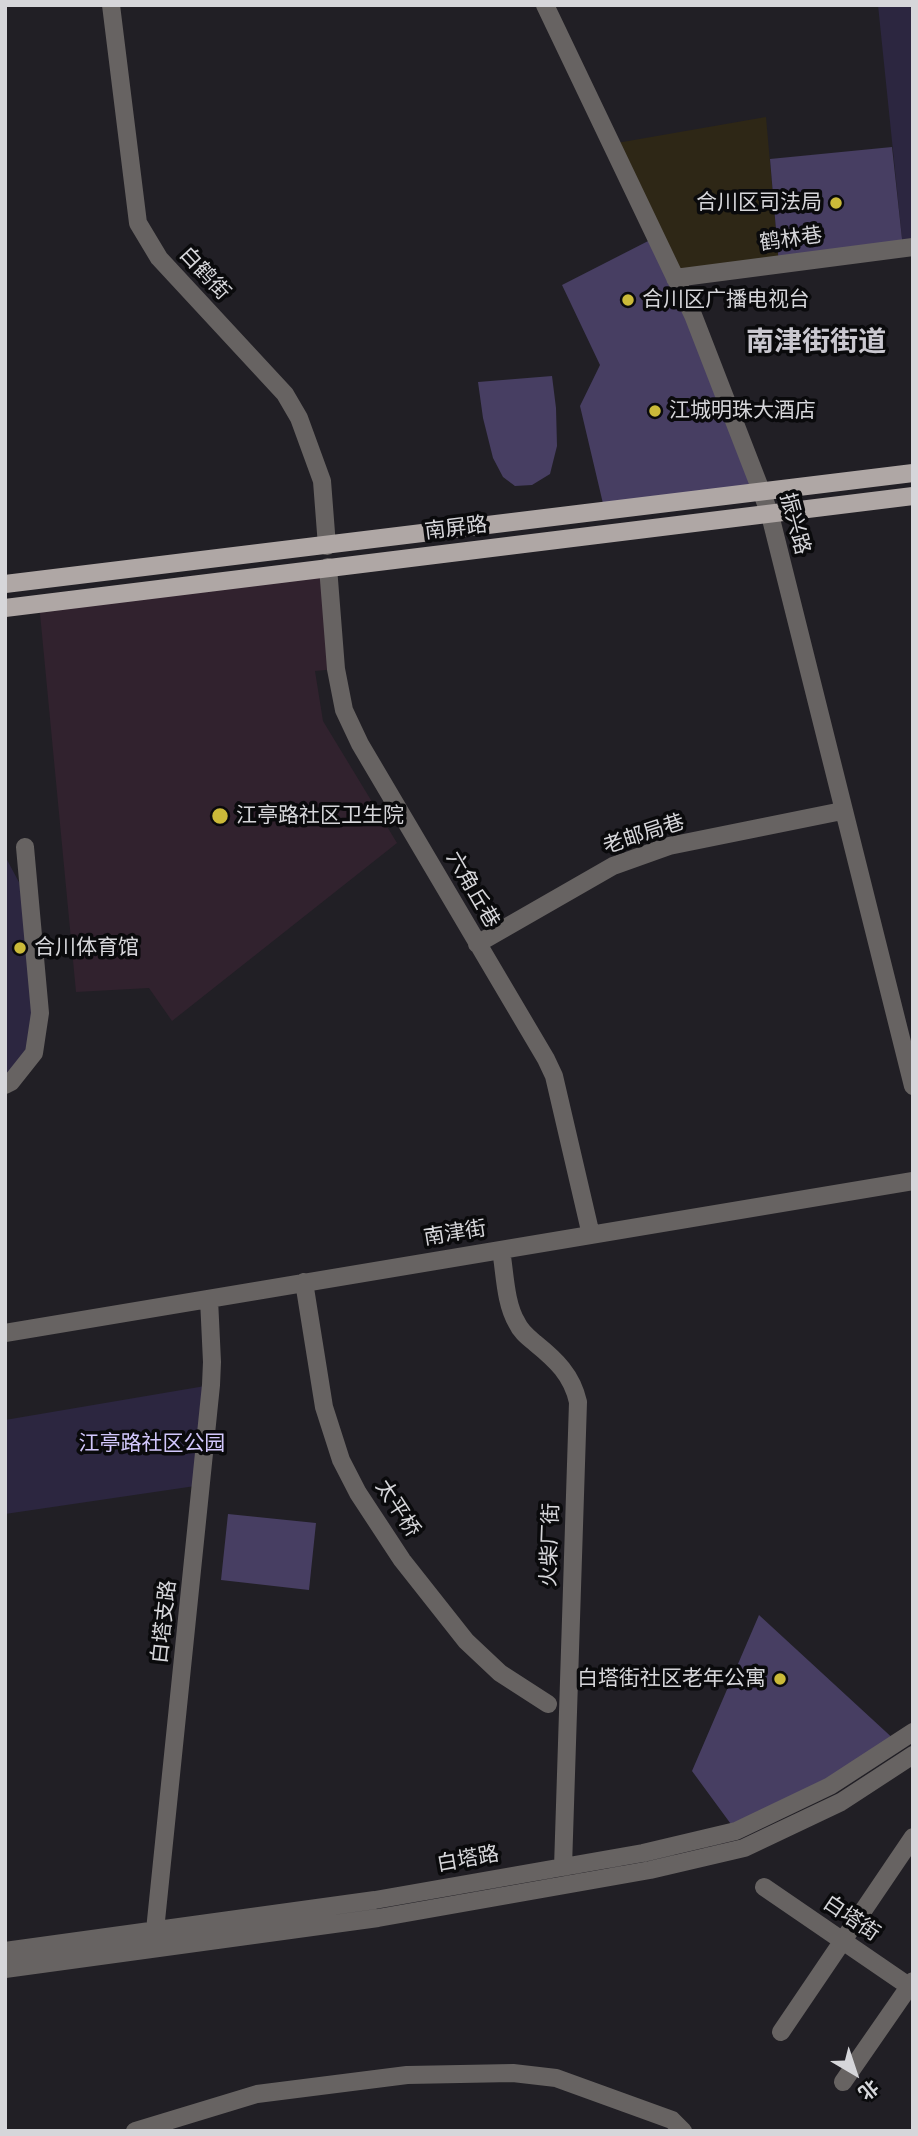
<!DOCTYPE html>
<html>
<head>
<meta charset="utf-8">
<style>
	body { margin:0 }
	#map { position:relative; width:918px; height:2136px; overflow:hidden; background:#211f25; font-family:"Varela Round","Noto Sans SC",sans-serif }
	canvas { display:block }
	.frame { position:absolute; inset:0; border:7px solid #d6d6da; pointer-events:none }
	.north { position:absolute; left:820px; top:2038px; width:70px; height:70px; -webkit-text-stroke:5px #0a0a0c; paint-order:stroke; rotate:141deg; font-size:19px; font-weight:700; line-height:28px; text-align:center; color:#d6d6da }
	.north::after { content:''; display:block; margin:auto; width:24px; height:32px; background:#d6d6da; clip-path:polygon(50% 0,100% 100%,50% 72%,0 100%) }
</style>
</head>
<body>
<div id="map">
<canvas width="918" height="2136"></canvas>
<div class="frame"></div>
<div class="north">北</div>
</div>
<script>
const g = document.querySelector('canvas').getContext('2d');
g.lineJoin = 'round';
function paint(path, color) { g.fillStyle = color; g.fill(path, 'evenodd'); }
function trace(path, color, width, dash) { g.strokeStyle = color; g.lineWidth = width; g.lineCap = dash ? 'butt' : 'round'; g.setLineDash(dash || []); g.stroke(path); }
function write(font, color, halo, rows, align = 'center') {
  g.font = font + ' "Varela Round","Noto Sans SC",sans-serif'; g.lineWidth = 7; g.setLineDash([]); g.textBaseline = 'middle'; g.strokeStyle = halo; g.fillStyle = color; for (const [text, x, y, turn = 0] of rows) {
    g.save(); g.translate(x, y); g.rotate((+turn || 0) * Math.PI / 180); g.textAlign = isNaN(turn) ? turn : align; if (halo) g.strokeText(text, 0, 0); g.fillText(text, 0, 0); g.restore();
  }
}
const education = new Path2D(`
	M 766,117 L 779,265 L 675,278 L 611,144 Z`);
const medical = new Path2D(`
	M 328,567 L 336,669 L 315,671 L 323,721 L 397,843 L 172,1021 L 149,988 L 76,992 L 39,603 Z`);
const green = new Path2D(`
	M 878,5 L 913,5 L 913,247 L 903,248 Z
	M 5,856 L 29,901 L 34,1053 L 5,1085 Z
	M 211,1385 L 202,1485 L 5,1514 L 5,1420 Z`);
const building = new Path2D(`
	M 892,147 L 903,248 L 779,265 L 770,159 Z
	M 656,237 L 762,493 L 605,512 L 580,406 L 600,365 L 562,285 Z
	M 552,376 L 556,408 L 557,446 L 550,474 L 532,485 L 515,486 L 503,477 L 493,458 L 483,418 L 478,382 Z
	M 228,1514 L 316,1523 L 309,1590 L 221,1580 Z
	M 759,1615 L 898,1743 L 736,1831 L 692,1771 Z`);
const minor = new Path2D(`
	M 111,5 L 138,223 L 159,258 L 285,394 L 299,418 L 322,481 L 327,546
	M 545,5 L 693,315 L 762,493 L 770,515 L 913,1086
	M 675,278 L 913,247
	M 328,567 L 336,669 L 344,710 L 360,744 L 546,1059 L 554,1076 L 591,1235
	M 477,944 L 613,866 L 669,846 L 842,811
	M 5,1085 L 11,1082 L 34,1053 L 40,1013 L 25,847
	M 501,1250 C 505,1273 505,1303 517,1323 C 521,1332 528,1337 535,1343 C 556,1360 572,1375 578,1402 L 563,1867
	M 304,1282 L 324,1407 L 341,1460 L 358,1493 L 402,1560 L 466,1641 L 500,1673 L 548,1704
	M 5,1333 L 913,1181
	M 764,1887 L 913,1989
	M 154,1940 L 211,1385 L 212,1362 L 209,1299
	M 5,1951 L 375,1900 L 643,1853 L 736,1831 L 830,1786 L 913,1732
	M 5,1969 L 378,1918 L 650,1870 L 744,1848 L 841,1802 L 913,1755
	M 781,2032 L 913,1837
	M 843,2082 L 913,1981
	M 135,2131 L 257,2094 L 407,2075 L 513,2073 L 556,2078 L 672,2120 L 683,2131`);
const major = new Path2D(`
	M 5,584 L 913,473
	M 5,608 L 913,496`);
const markers = [
	[836,203,7,"#cbba39"],
	[628,300,7,"#cbba39"],
	[655,411,7,"#cbba39"],
	[220,816,9,"#cbba39"],
	[20,948,7,"#cbba39"],
	[780,1679,7,"#cbba39"]
];
const poiNames = [
	["合川区司法局",822,203,"right"],
	["合川区广播电视台",642,300],
	["江城明珠大酒店",669,411],
	["江亭路社区卫生院",236,816],
	["合川体育馆",34,948],
	["白塔街社区老年公寓",766,1679,"right"]
];
const streetNames = [
	["鹤林巷",791,240,-8],
	["白鹤街",204,274,47],
	["振兴路",794,524,75],
	["南屏路",456,529,-7],
	["老邮局巷",644,835,-18],
	["六角丘巷",472,890,60],
	["南津街",455,1234,-9],
	["太平桥",397,1509,57],
	["火柴厂街",551,1545,-88],
	["白塔支路",165,1622,-84],
	["白塔路",468,1860,-10],
	["白塔街",851,1919,34]
];
const parkNames = [
	["江亭路社区公园",152,1444]
];
const districtNames = [
	["南津街街道",816,344]
];
paint(education, '#2e2716');
paint(medical, '#31222e');
paint(green, '#2c2640');
paint(building, '#473e62');
trace(minor, '#676362', 18);
trace(major, '#afa7a5', 18);
for (const [x, y, r, color] of markers) { const dot = new Path2D(); dot.arc(x, y, r, 0, 2 * Math.PI); g.fillStyle = color; g.fill(dot); trace(dot, '#0a0a0c', 2.5); }
write('21px', '#d6d6da', '#0a0a0c', poiNames, 'left');
write('21px', '#d6d6da', '#0a0a0c', streetNames);
write('21px', '#d2c7fc', '#0a0a0c', parkNames);
write('bold 28px', '#cac8d0', '#0a0a0c', districtNames);
</script>
</body>
</html>
